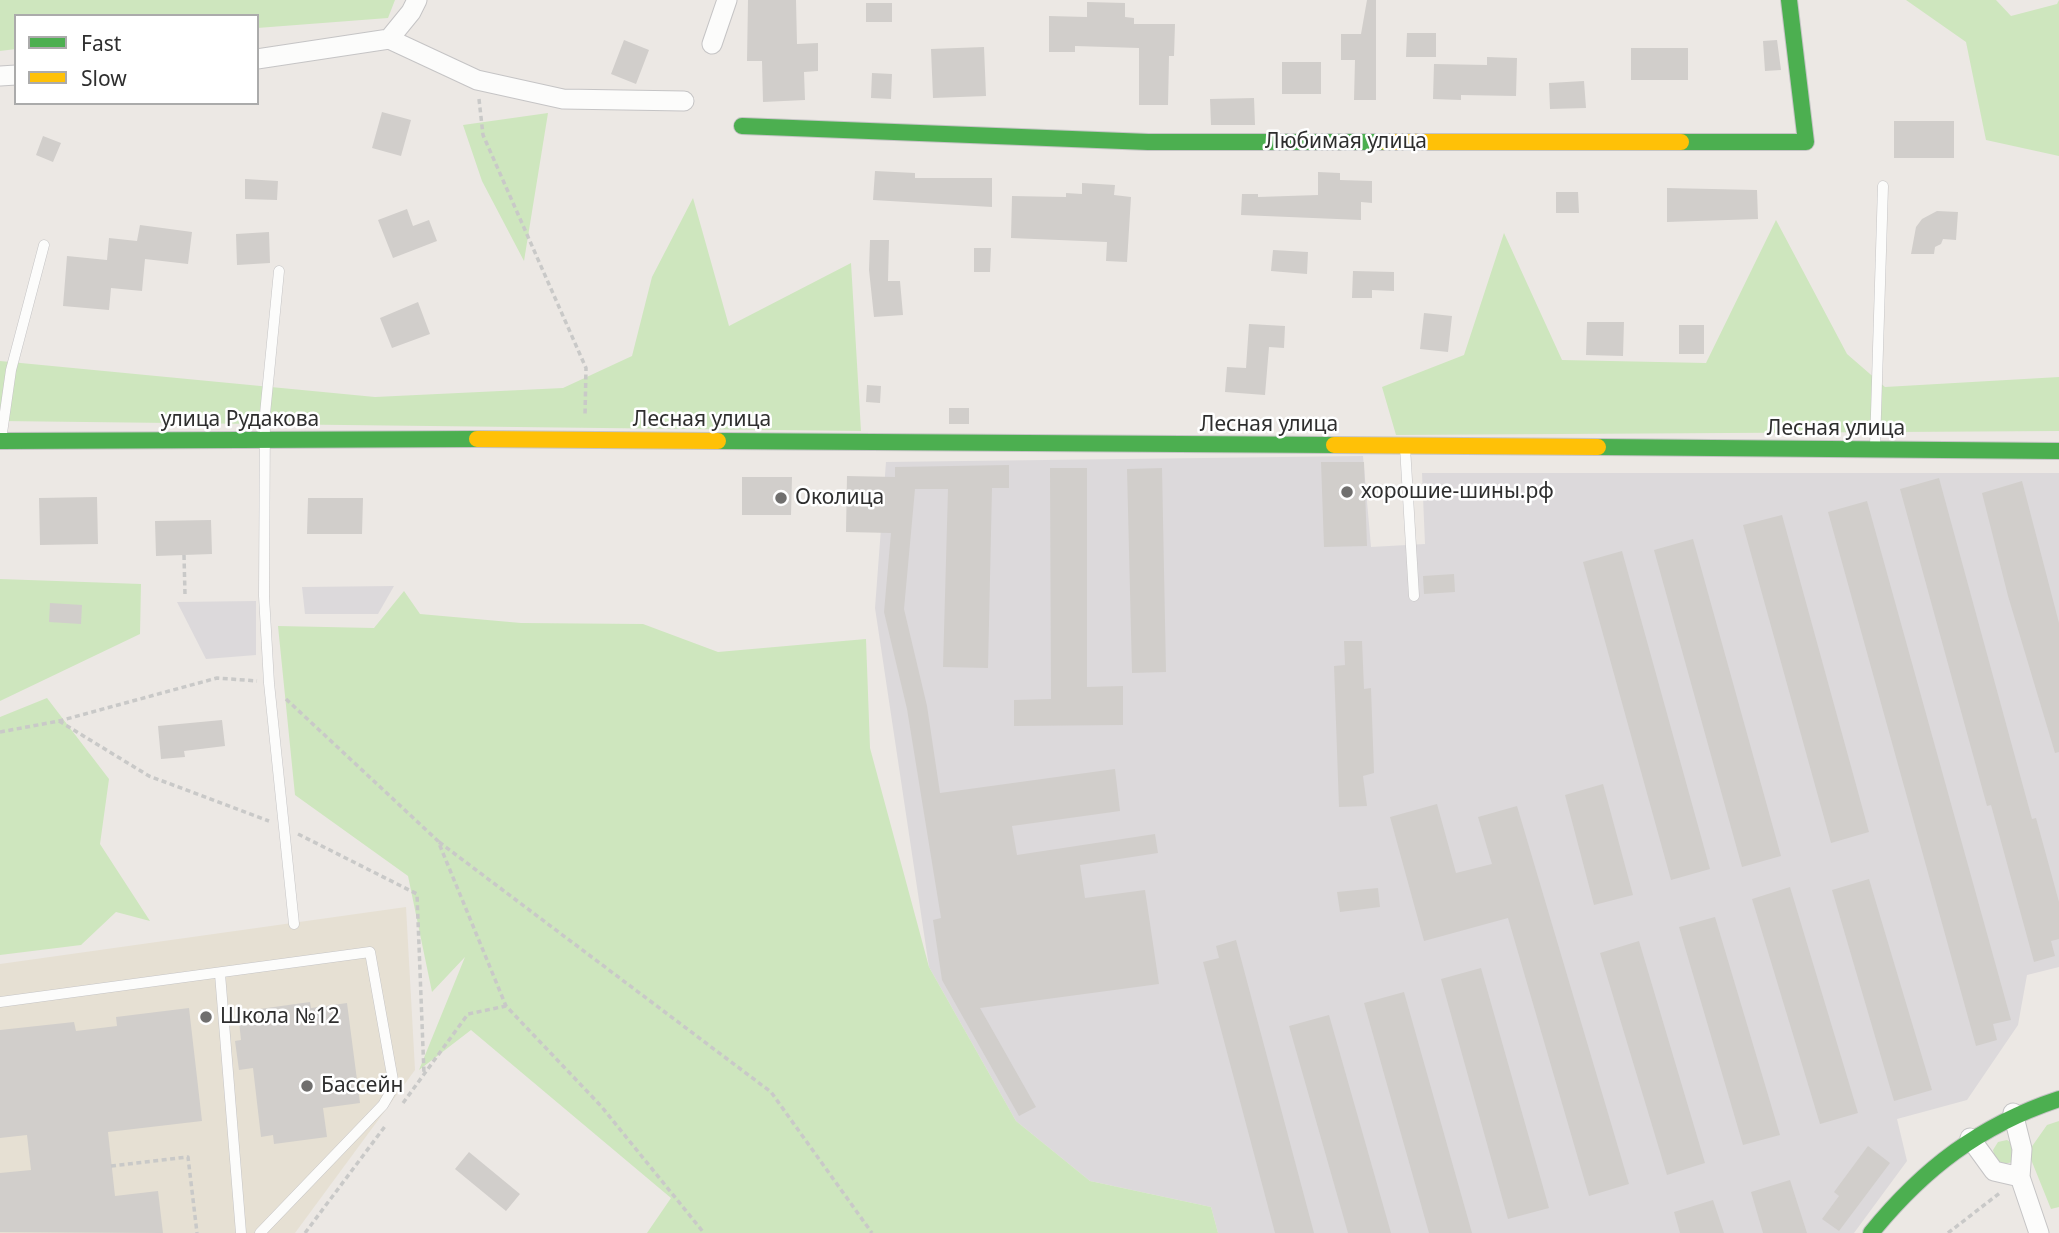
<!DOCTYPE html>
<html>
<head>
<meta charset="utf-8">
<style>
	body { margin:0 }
	#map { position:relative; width:2059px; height:1233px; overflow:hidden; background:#ece8e4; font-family:"Noto Sans",sans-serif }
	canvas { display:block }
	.legend { position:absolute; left:14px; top:14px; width:245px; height:91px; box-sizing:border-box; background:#fff; border:2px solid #ababab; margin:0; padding:9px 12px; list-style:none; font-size:21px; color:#2e2e2e }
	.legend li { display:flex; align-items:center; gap:14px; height:35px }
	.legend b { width:35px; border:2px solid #ababab }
</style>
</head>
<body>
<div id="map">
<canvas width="2059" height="1233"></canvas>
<ul class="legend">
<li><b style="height:9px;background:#4caf50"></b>Fast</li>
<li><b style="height:9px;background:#ffc107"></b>Slow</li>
</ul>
</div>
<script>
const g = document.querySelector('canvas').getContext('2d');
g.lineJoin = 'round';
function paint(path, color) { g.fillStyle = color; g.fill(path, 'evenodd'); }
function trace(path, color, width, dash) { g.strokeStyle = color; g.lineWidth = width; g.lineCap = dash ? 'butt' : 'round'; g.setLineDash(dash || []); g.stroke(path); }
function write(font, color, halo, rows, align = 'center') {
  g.font = font + ' "Noto Sans",sans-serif'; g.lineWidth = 5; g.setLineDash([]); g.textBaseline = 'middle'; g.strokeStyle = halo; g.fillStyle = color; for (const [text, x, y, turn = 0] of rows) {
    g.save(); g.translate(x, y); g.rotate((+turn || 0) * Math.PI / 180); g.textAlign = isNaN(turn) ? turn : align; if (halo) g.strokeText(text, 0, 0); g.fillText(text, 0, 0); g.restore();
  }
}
const industrial = new Path2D(`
	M 1363,456 L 1371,547 L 1425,544 L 1422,473 L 2059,473 L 2059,967 L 2027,975 L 2018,1025 L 1967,1100 L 1897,1119 L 1907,1161 L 1854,1233 L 1218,1233 L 1211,1207 L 1090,1181 L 1016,1121 L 929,967 L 875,608 L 886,462 Z
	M 394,586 L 378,614 L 305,614 L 302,587 Z
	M 256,601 L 256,655 L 206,659 L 177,602 Z`);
const education = new Path2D(`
	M 406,907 L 415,1070 L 295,1233 L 0,1233 L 0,964 Z`);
const green = new Path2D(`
	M 0,0 L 395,0 L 388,18 L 257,28 L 257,16 L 16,16 L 16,49 L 0,51 Z
	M 1906,0 L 1996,0 L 2011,16 L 2057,4 L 2059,0 L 2059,156 L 1986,140 L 1966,42 Z
	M 548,113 L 524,261 L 482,181 L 463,125 Z
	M 693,198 L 729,326 L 851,263 L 861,431 L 0,421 L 0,361 L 375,397 L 563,388 L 632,356 L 652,277 Z
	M 1776,220 L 1847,354 L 1885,387 L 2059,377 L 2059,431 L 1396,435 L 1382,387 L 1464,355 L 1504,233 L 1562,360 L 1706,363 Z
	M 0,579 L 141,584 L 140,634 L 0,701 Z
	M 404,591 L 420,614 L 521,623 L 643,624 L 718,652 L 866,639 L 870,748 L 929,967 L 1016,1121 L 1090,1181 L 1211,1207 L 1218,1233 L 647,1233 L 671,1198 L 471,1030 L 419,1070 L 465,957 L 432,992 L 408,876 L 295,795 L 278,626 L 374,628 Z
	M 47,698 L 109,779 L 100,844 L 150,921 L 116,912 L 81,945 L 0,955 L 0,717 Z
	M 2059,1121 L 2059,1207 L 2051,1209 L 2028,1152 L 2047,1125 Z
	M 2007,1140 L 2015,1145 L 2013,1162 L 2003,1164 L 1995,1159 L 1993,1150 L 1998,1142 Z`);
const building = new Path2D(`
	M 748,0 L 796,0 L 797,44 L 818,43 L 818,71 L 804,72 L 805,100 L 763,102 L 762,61 L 747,61 Z
	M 1367,0 L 1376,0 L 1376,100 L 1354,100 L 1355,60 L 1341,60 L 1341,34 L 1361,34 Z
	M 1087,2 L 1125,3 L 1125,17 L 1134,18 L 1134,24 L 1175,24 L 1174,56 L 1169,56 L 1168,105 L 1139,105 L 1139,48 L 1075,46 L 1075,52 L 1049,52 L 1049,16 L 1087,17 Z
	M 866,3 L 892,3 L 892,22 L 866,22 Z
	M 1407,33 L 1436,33 L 1436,57 L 1406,57 Z
	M 624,40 L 649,50 L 636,84 L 611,74 Z
	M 1777,40 L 1781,70 L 1765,71 L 1763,41 Z
	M 984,47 L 986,96 L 933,98 L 931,49 Z
	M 1631,48 L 1688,48 L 1688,80 L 1631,80 Z
	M 1487,57 L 1517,58 L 1516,96 L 1461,95 L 1461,100 L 1433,99 L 1434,64 L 1487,65 Z
	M 1282,62 L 1321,62 L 1321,94 L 1282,94 Z
	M 872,73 L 892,74 L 891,99 L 871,98 Z
	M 1584,81 L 1586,108 L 1550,109 L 1549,83 Z
	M 1254,98 L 1255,125 L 1211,125 L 1210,99 Z
	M 382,112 L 411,120 L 401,156 L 372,148 Z
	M 1894,121 L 1954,121 L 1954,158 L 1894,158 Z
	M 43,136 L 61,143 L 53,162 L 36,155 Z
	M 875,171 L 915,173 L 915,178 L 992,178 L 992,207 L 873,200 Z
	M 1318,172 L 1340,173 L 1340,180 L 1372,181 L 1372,203 L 1361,202 L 1361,220 L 1241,215 L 1242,194 L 1258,194 L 1258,197 L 1318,195 Z
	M 245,179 L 278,181 L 277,200 L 245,199 Z
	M 1082,183 L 1115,185 L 1114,195 L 1131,197 L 1127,262 L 1106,261 L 1107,242 L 1011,238 L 1012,196 L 1066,197 L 1066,193 L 1082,194 Z
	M 1667,188 L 1757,190 L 1758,219 L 1667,222 Z
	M 1556,192 L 1578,192 L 1579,213 L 1556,213 Z
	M 407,209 L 413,226 L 429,220 L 437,241 L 393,258 L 378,220 Z
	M 1937,211 L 1958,212 L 1956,240 L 1943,239 L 1941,244 L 1935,247 L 1934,254 L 1911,254 L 1916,227 L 1922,219 Z
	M 140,225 L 192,232 L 188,264 L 145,259 L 142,291 L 111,288 L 109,310 L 63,306 L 67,256 L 107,260 L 109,238 L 137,241 Z
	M 269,232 L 270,263 L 237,265 L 236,234 Z
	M 870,240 L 889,240 L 888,281 L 900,281 L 903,315 L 874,317 L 869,270 Z
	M 974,248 L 991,248 L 990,272 L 974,272 Z
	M 1273,250 L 1308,252 L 1307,274 L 1271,271 Z
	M 1353,271 L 1394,272 L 1394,291 L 1372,290 L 1372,298 L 1352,298 Z
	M 418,302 L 430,334 L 392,348 L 380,318 Z
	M 1424,313 L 1452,316 L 1448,352 L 1420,349 Z
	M 1587,322 L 1624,322 L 1623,356 L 1586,355 Z
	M 1249,324 L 1285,326 L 1284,348 L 1269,347 L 1265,395 L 1225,392 L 1227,367 L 1246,368 Z
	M 1679,325 L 1704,325 L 1704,354 L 1679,354 Z
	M 867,385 L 881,386 L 880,403 L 866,402 Z
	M 949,408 L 969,408 L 969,424 L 949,424 Z
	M 1321,462 L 1364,462 L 1367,546 L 1324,547 Z
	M 1009,465 L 1009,488 L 992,488 L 988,668 L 943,667 L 948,489 L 915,489 L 904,609 L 927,706 L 940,793 L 1115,769 L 1120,811 L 1012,826 L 1017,855 L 1155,834 L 1158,853 L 1080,865 L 1085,898 L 1145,890 L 1159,984 L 980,1008 L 1036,1107 L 1019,1116 L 942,980 L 933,920 L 941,918 L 907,709 L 884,612 L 891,533 L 846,532 L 847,476 L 895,477 L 895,467 Z
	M 1050,468 L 1087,468 L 1087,687 L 1123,686 L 1123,725 L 1014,726 L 1014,700 L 1051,699 Z
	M 1162,468 L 1166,672 L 1132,673 L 1127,469 Z
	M 742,477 L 792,477 L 791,515 L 742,515 Z
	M 1939,478 L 2032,819 L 2036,818 L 2059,902 L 2059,939 L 2051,941 L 2055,956 L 2034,962 L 1991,805 L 1987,806 L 1900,489 Z
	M 2022,481 L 2059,623 L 2059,752 L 2055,753 L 2008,596 L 1982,493 Z
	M 97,497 L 98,544 L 40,545 L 39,498 Z
	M 308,498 L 363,498 L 362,534 L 307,534 Z
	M 1867,501 L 2011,1020 L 1993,1024 L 1997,1040 L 1976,1046 L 1828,512 Z
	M 1782,515 L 1869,832 L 1831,843 L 1743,525 Z
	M 211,520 L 212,554 L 156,556 L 155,521 Z
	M 1693,539 L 1781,856 L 1742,867 L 1654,550 Z
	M 1622,551 L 1710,869 L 1671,880 L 1583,562 Z
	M 1454,574 L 1455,592 L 1424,594 L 1423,576 Z
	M 50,603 L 82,605 L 81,624 L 49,622 Z
	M 1344,641 L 1362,641 L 1364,689 L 1371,688 L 1374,773 L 1363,776 L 1367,806 L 1339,807 L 1334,666 L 1345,665 Z
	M 222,720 L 225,746 L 184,751 L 185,757 L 161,759 L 158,726 Z
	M 1603,784 L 1633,895 L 1594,905 L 1565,795 Z
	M 1437,804 L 1456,873 L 1492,864 L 1478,817 L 1517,806 L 1629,1184 L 1589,1196 L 1508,918 L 1424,941 L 1390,817 Z
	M 1869,879 L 1932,1090 L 1894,1101 L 1832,890 Z
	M 1790,887 L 1858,1113 L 1820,1124 L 1752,899 Z
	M 1378,888 L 1380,907 L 1340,912 L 1337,892 Z
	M 1715,917 L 1780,1135 L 1743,1145 L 1679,927 Z
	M 1236,940 L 1314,1233 L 1275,1233 L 1203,962 L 1219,958 L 1216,946 Z
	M 1639,941 L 1705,1163 L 1667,1175 L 1600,953 Z
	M 1481,968 L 1549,1208 L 1508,1219 L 1441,979 Z
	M 1404,992 L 1472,1233 L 1429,1233 L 1364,1003 Z
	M 310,1002 L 311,1008 L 347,1003 L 360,1103 L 323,1108 L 327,1137 L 274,1144 L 273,1135 L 261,1137 L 253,1068 L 239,1070 L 235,1041 L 241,1040 L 238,1012 Z
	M 189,1008 L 202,1121 L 108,1132 L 115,1196 L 158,1191 L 163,1233 L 0,1232 L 0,1173 L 31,1170 L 27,1135 L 0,1138 L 0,1030 L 74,1022 L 76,1031 L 117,1026 L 116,1017 Z
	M 1329,1015 L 1391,1233 L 1348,1233 L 1289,1026 Z
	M 1868,1146 L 1890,1163 L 1839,1231 L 1822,1219 L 1839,1196 L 1834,1192 Z
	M 469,1152 L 520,1194 L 506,1211 L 455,1169 Z
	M 1790,1180 L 1807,1233 L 1763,1233 L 1751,1192 Z
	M 1713,1200 L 1724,1233 L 1680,1233 L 1674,1212 Z`);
const path = new Path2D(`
	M 479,99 L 483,135 L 586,368 L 585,416
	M 184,555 L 185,595
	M 286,699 L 438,841 L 506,1006 L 601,1106 L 704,1233
	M 59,721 L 149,776 L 269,821
	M 0,732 L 59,721 L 217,678 L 257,681
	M 298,834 L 417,894 L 424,1074
	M 439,842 L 771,1092 L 872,1233
	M 403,1103 L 468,1014 L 506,1006
	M 111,1166 L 188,1157 L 197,1233
	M 305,1233 L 386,1125
	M 1948,1233 L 2001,1192`);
const lane = new Path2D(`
	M 279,271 L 265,414 L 264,596 L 269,683 L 294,924
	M 1,440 L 11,370 L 44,245
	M 1875,446 L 1883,186
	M 1405,447 L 1414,596
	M 220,974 L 241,1233
	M 0,1002 L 370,952 L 394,1086 L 383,1105 L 260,1233`);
const street = new Path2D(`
	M 389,39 L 411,12 L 417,0
	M 712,44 L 727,0
	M 257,59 L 389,39 L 477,80 L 563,99 L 684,101
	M 0,76 L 16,75
	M 2013,1113 L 2022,1149 L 2020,1177 L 2039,1233
	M 1970,1138 L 1994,1171 L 2020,1177`);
const fast = new Path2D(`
	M 742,126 L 1148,142 L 1386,142
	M 1681,142 L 1806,142 L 1789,0
	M 0,441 L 477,439
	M 718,441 L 1334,445
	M 1598,447 L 2059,451
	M 1871,1233 C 1923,1169 1980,1125 2059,1099`);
const slow = new Path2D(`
	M 1386,142 L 1681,142
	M 477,439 L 718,441
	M 1334,445 L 1598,447`);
const markers = [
	[1347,492,7,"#706f6e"],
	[781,498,7,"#706f6e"],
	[206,1017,7,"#706f6e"],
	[307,1086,7,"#706f6e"]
];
const streetNames = [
	["Любимая улица",1346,142],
	["улица Рудакова",240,420],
	["Лесная улица",702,420],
	["Лесная улица",1269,425],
	["Лесная улица",1836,429]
];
const poiNames = [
	["хорошие-шины.рф",1361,492],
	["Околица",795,498],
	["Школа №12",220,1017],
	["Бассейн",321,1086]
];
paint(industrial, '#dcd9db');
paint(education, '#e6e0d3');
paint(green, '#cee6be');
paint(building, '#d1cecb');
trace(lane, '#c5c4c5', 11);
trace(street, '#c5c4c5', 21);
trace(fast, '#c5c4c5', 18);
trace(slow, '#c5c4c5', 18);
trace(path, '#c9c9c8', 3.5, [5, 3.5]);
trace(lane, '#fcfcfb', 10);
trace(street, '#fcfcfb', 19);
trace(fast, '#4caf50', 16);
trace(slow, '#ffc107', 16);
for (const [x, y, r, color] of markers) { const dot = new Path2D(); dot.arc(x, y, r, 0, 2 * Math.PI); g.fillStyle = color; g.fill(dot); trace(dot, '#fff', 2.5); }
write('21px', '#2e2e2e', '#fff', streetNames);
write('21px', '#2e2e2e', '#fff', poiNames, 'left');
</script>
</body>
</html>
